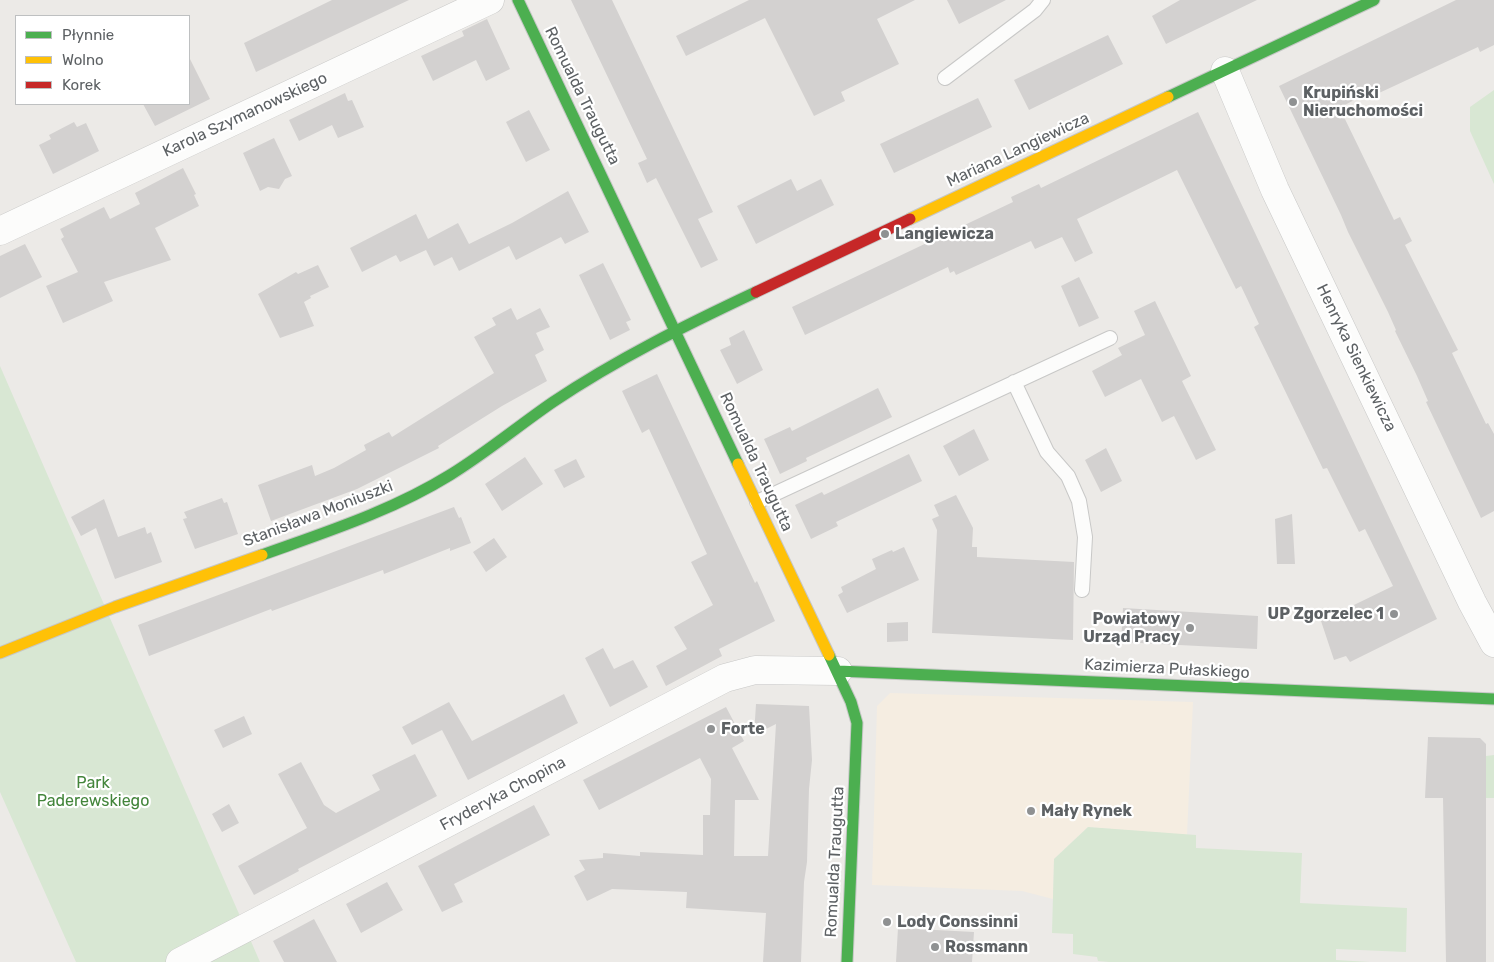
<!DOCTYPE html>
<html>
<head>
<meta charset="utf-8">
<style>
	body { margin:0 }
	#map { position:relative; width:1494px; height:962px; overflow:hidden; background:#eceae7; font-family:Rubik,sans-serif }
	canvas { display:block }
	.legend { position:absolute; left:15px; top:15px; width:175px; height:90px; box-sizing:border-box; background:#fff; border:1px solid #bec0c1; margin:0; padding:6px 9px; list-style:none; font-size:15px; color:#5d6164 }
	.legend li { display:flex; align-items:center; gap:10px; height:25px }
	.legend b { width:25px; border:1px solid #bec0c1 }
</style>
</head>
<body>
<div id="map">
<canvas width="1494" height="962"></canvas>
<ul class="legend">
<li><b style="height:6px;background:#4caf50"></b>Płynnie</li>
<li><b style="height:6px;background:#ffc107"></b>Wolno</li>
<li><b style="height:6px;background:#c62828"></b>Korek</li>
</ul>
</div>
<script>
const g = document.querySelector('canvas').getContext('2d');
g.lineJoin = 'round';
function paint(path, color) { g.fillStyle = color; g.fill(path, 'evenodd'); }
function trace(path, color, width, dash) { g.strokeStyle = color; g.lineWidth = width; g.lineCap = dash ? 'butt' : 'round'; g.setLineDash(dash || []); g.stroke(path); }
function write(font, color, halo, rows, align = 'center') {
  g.font = font + ' Rubik,sans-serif'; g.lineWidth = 4.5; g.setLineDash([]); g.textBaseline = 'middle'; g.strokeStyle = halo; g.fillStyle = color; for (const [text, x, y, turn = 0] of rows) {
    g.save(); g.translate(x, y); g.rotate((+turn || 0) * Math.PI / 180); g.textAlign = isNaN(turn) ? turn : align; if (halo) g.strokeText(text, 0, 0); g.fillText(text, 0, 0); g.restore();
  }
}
const commercial = new Path2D(`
	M 890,693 L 1193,702 L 1187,835 L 1088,827 L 1054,859 L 1053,899 L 1022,891 L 872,885 L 877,706 Z`);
const green = new Path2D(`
	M 1494,90 L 1494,184 L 1470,131 L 1470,107 Z
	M 0,366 L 260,962 L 76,962 L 0,792 Z
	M 1494,755 L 1494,798 L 1486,798 L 1486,756 Z
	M 1088,827 L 1196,835 L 1196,848 L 1302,853 L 1300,903 L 1407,908 L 1406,952 L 1336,949 L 1336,960 L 1370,962 L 1109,962 L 1098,961 L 1097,957 L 1073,954 L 1073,934 L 1052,933 L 1054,859 Z`);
const building = new Path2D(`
	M 332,0 L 409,0 L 256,72 L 244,43 Z
	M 571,0 L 612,0 L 713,212 L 698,219 L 718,260 L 701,268 L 656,178 L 647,183 L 638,163 L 647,159 Z
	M 749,0 L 915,0 L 877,19 L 899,64 L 841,92 L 845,101 L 814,116 L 765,18 L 686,56 L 676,36 Z
	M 947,0 L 1006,0 L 959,24 Z
	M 1180,0 L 1257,0 L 1166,44 L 1152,16 Z
	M 1456,0 L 1494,0 L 1494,45 L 1480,52 L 1478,47 L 1379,93 L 1377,88 L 1341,107 L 1344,113 L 1343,115 L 1394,220 L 1400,217 L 1412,241 L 1405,245 L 1458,350 L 1452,353 L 1486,424 L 1488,423 L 1494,434 L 1494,511 L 1481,518 L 1426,402 L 1428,401 L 1417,376 L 1395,331 L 1396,330 L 1388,312 L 1348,232 L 1341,215 L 1279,86 Z
	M 487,19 L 510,69 L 486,81 L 476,60 L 433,81 L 421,56 L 464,36 L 462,31 Z
	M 1108,35 L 1123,64 L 1029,110 L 1014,80 Z
	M 189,57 L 210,99 L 155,126 L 143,104 L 189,104 Z
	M 345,93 L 348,101 L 352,100 L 364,127 L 338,138 L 332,125 L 299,141 L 289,120 Z
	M 978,98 L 992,127 L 894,173 L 880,144 Z
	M 529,110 L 550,150 L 526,162 L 506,122 Z
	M 1198,112 L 1437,619 L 1350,662 L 1346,656 L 1334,660 L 1321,621 L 1393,586 L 1365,529 L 1359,532 L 1327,468 L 1323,469 L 1254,327 L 1259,324 L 1241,286 L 1236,289 L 1177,170 L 1077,219 L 1093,253 L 1075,262 L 1062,237 L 1035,249 L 1031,241 L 956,275 L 954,271 L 950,273 L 948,267 L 805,335 L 792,307 L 1013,202 L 1011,197 L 1039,184 L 1041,188 Z
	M 74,122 L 77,127 L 86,123 L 99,151 L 53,174 L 39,145 L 51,139 L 49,135 Z
	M 274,138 L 292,176 L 285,179 L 279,189 L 268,187 L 260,191 L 243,153 Z
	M 183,168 L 196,194 L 194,195 L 199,206 L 155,228 L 171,260 L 104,282 L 113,301 L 63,323 L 46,286 L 78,272 L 61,239 L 64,237 L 60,229 L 104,207 L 110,219 L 140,204 L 135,193 Z
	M 791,179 L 797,191 L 821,179 L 834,205 L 756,244 L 737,206 Z
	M 568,191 L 589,232 L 565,244 L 561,237 L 516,260 L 509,246 L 459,271 L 452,257 L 434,266 L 426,250 L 400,262 L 396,255 L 362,272 L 350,248 L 416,214 L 428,239 L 458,223 L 469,244 L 512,223 Z
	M 25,244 L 42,277 L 0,298 L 0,256 Z
	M 603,263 L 631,320 L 626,322 L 630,330 L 610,340 L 579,275 Z
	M 318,265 L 329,287 L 310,296 L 311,298 L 304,302 L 314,326 L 280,338 L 258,294 L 296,272 L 298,274 Z
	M 1079,277 L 1099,318 L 1079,327 L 1061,286 Z
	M 1155,301 L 1191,376 L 1182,381 L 1216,450 L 1196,460 L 1174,416 L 1162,422 L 1141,379 L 1105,397 L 1092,371 L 1122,355 L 1118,348 L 1145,335 L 1134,311 Z
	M 511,308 L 517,320 L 540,308 L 550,327 L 536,333 L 544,350 L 535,355 L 547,381 L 502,406 L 438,446 L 439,448 L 357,489 L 271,521 L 258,485 L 312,465 L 315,476 L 334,468 L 366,450 L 364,445 L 389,432 L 392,437 L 494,373 L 474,337 L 496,325 L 492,318 Z
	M 744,330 L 763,370 L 737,384 L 720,350 L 731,345 L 729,338 Z
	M 657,374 L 755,583 L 757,581 L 775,621 L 719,649 L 722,656 L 666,686 L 656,666 L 687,649 L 674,627 L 713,605 L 691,562 L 707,554 L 649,429 L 642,433 L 622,391 Z
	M 878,388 L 892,417 L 806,458 L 807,461 L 780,474 L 764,439 L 790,427 L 792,431 Z
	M 974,429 L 989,460 L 959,476 L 943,446 Z
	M 1106,448 L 1122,481 L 1101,492 L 1085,460 Z
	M 909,454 L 922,481 L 836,522 L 838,526 L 811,539 L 795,505 L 822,492 L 824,495 Z
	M 525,457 L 543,484 L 502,511 L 485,484 Z
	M 576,459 L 585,477 L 564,488 L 554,470 Z
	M 956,495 L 973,528 L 972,547 L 977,547 L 977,557 L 1074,562 L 1073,640 L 932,633 L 937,530 L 932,519 L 939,516 L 934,505 Z
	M 222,498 L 224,503 L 227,502 L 238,534 L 195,549 L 183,519 L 187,518 L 184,512 Z
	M 104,499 L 118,537 L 145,527 L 147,534 L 151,532 L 162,562 L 115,579 L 96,528 L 81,536 L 71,517 Z
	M 454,507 L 459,518 L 461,517 L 471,543 L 450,551 L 450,548 L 384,574 L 383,570 L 272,611 L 271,609 L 149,656 L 138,625 Z
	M 1292,514 L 1295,564 L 1277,564 L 1275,519 Z
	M 494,538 L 507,557 L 486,572 L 473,552 Z
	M 904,547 L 919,580 L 847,613 L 838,595 L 843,592 L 841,587 L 876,569 L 872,559 L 892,550 L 893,552 Z
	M 1123,608 L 1258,616 L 1257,649 L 1121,642 Z
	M 908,622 L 908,641 L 887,642 L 887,623 Z
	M 603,648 L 614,669 L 633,660 L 648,687 L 610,707 L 585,658 Z
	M 564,694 L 578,723 L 468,780 L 442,730 L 412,745 L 402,727 L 449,702 L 472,741 Z
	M 756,704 L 809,706 L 812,760 L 809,789 L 807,862 L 804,882 L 801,962 L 763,962 L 766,913 L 686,908 L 687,892 L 612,889 L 587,901 L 574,876 L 585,870 L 579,860 L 603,858 L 603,853 L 640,856 L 640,852 L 703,855 L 703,815 L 710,815 L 711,779 L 700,758 L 599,810 L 583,780 L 726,707 L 744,741 L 732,748 L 759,800 L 735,800 L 734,856 L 768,856 L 776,724 L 754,735 Z
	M 244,716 L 252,734 L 223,748 L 214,730 Z
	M 1428,737 L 1480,738 L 1486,744 L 1486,962 L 1446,962 L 1443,798 L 1425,798 Z
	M 415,754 L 437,796 L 298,869 L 299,871 L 254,895 L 238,866 L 307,828 L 278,774 L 301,762 L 324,805 L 336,813 L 380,790 L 372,775 Z
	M 229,804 L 239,823 L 222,832 L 212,814 Z
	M 534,805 L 550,835 L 454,884 L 463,902 L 442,912 L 418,866 Z
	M 387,882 L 403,910 L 361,933 L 346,904 Z
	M 314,919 L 337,962 L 284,962 L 273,941 Z
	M 898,928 L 974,932 L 972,962 L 896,962 Z`);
const lane = new Path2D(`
	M 945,78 L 1035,10 L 1043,0
	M 1014,382 L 1047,452 L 1068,476 L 1079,501 L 1085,537 L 1082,590
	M 757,502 L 1110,338`);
const street = new Path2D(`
	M 1225,71 L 1275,190 L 1472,602 L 1494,643
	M 0,231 L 490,0
	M 180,962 L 725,678 L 755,670 L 838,671`);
const fast = new Path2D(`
	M 518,0 L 738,464
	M 1168,97 L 1374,0
	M 262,555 C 326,532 392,511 450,475 C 486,453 518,426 553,402 C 617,359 686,325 756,292
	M 829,655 L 851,702 L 857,723 L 847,962
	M 838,671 L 1494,699`);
const slow = new Path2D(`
	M 910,219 L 1168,97
	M 738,464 L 829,655
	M 0,653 L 115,607 L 262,555`);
const jam = new Path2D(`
	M 756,292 L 910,219`);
const markers = [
	[1293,102,5,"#8f9192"],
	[885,234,5,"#8f9192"],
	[1394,614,5,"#8f9192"],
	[1190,628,5,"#8f9192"],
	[711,729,5,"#8f9192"],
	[1031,811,5,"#8f9192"],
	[887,922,5,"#8f9192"],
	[935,947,5,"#8f9192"]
];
const poiNames = [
	["Krupiński",1303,93],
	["Nieruchomości",1303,111],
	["Langiewicza",895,234],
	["UP Zgorzelec 1",1384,614,"right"],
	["Powiatowy",1180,619,"right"],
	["Urząd Pracy",1180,637,"right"],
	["Forte",721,729],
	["Mały Rynek",1041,811],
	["Lody Conssinni",897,922],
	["Rossmann",945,947]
];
const streetNames = [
	["Romualda Traugutta",582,96,64],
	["Karola Szymanowskiego",245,115,-25],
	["Mariana Langiewicza",1018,150,-25],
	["Henryka Sienkiewicza",1356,358,64],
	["Romualda Traugutta",756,462,65],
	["Stanisława Moniuszki",318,514,-21],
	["Kazimierza Pułaskiego",1167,669,3],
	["Fryderyka Chopina",503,794,-28],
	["Romualda Traugutta",835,862,-87]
];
const parkNames = [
	["Park",93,783],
	["Paderewskiego",93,801]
];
paint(commercial, '#f5ede1');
paint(green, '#d8e7d3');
paint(building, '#d3d1d0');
trace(lane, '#c8c8c7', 16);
trace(street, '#c8c8c7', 29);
trace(fast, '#c6c7c6', 13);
trace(slow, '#c6c7c6', 13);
trace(jam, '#c6c7c6', 13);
trace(lane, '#fcfcfb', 14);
trace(street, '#fcfcfb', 28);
trace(fast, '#4caf50', 11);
trace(slow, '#ffc107', 11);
trace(jam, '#c62828', 11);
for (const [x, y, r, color] of markers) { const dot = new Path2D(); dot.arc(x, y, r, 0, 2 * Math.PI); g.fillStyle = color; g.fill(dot); trace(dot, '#fff', 2); }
write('bold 16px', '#5d6164', '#fff', poiNames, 'left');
write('16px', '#5d6164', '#fff', streetNames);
write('16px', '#43853b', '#fff', parkNames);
</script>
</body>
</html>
